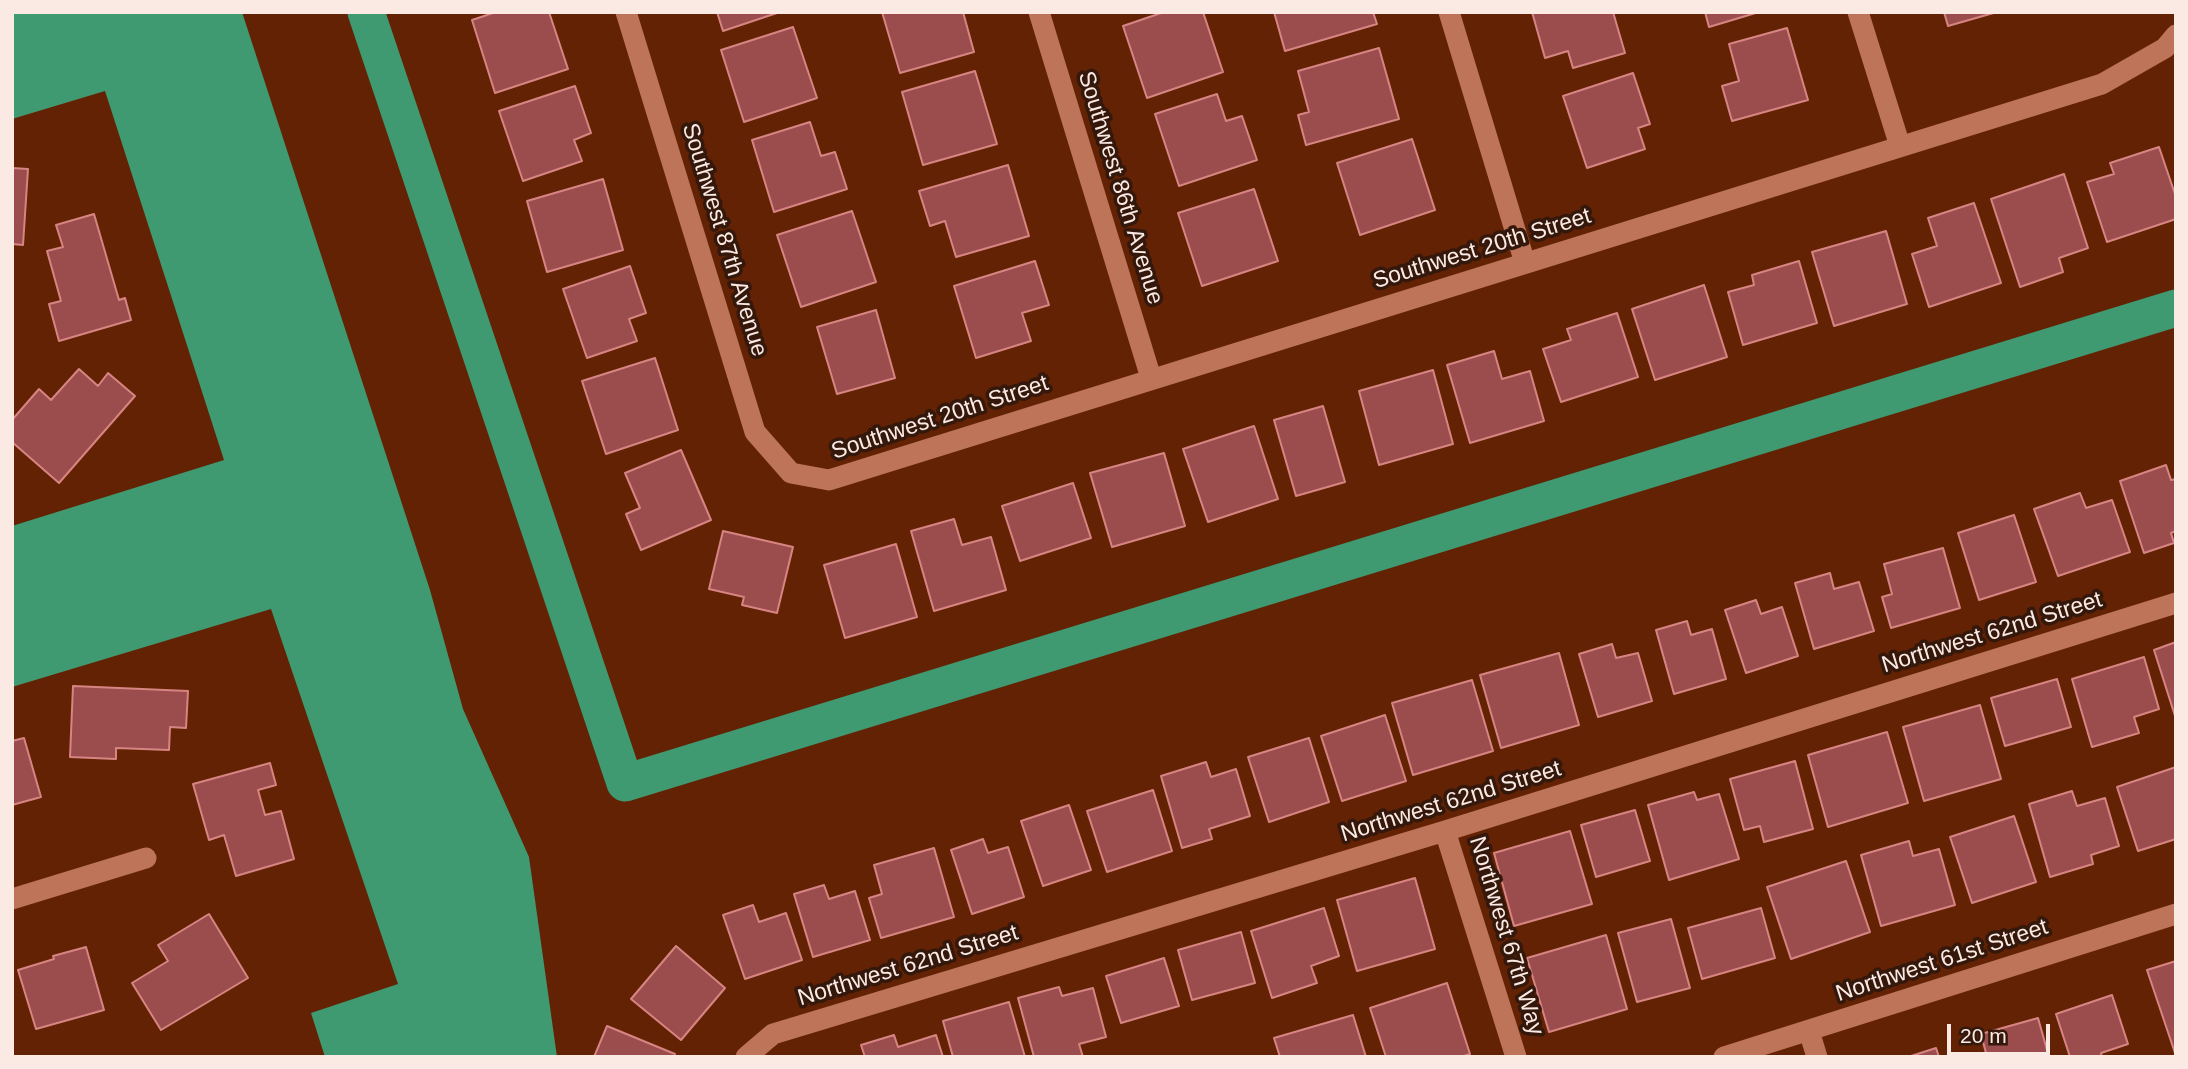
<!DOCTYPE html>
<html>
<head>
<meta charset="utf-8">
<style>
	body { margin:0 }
	#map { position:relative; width:2188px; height:1069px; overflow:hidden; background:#632203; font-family:Helvetica,sans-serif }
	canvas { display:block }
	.frame { position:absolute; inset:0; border:14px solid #fbeae4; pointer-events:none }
	.scale { position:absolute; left:1947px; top:1024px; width:103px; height:32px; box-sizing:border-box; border:4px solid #fbeae4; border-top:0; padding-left:9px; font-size:21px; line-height:24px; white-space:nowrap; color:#fbeae4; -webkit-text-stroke:5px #34180c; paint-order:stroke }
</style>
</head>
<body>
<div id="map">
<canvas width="2188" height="1069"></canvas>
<div class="frame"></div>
<div class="scale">20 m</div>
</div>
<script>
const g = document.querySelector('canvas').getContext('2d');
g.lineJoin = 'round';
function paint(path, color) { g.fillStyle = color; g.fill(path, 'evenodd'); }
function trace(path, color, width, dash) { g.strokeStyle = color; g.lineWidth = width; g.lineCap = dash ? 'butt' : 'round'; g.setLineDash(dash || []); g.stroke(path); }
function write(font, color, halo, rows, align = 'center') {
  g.font = font + ' Helvetica,sans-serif'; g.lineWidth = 7; g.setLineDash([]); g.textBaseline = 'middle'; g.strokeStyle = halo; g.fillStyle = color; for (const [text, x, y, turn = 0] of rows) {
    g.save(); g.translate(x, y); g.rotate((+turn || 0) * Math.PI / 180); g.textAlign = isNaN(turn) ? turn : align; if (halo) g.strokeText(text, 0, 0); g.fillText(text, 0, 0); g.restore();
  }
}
const water = new Path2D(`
	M 12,12 L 242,12 L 430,590 L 463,709 L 529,857 L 557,1057 L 325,1057 L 311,1013 L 398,984 L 271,609 L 12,687 L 12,526 L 224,460 L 105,91 L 12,119 Z`);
const canal = new Path2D(`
	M 366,12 L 625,783 L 2176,308`);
const building = new Path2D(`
	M 496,12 L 549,12 L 568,69 L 495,93 L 472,20 Z
	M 717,12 L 780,12 L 723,31 Z
	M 882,12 L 963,12 L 974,52 L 900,73 Z
	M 1164,12 L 1203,12 L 1223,72 L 1147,98 L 1123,26 Z
	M 1274,12 L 1373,12 L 1377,24 L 1285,51 Z
	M 1532,12 L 1613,12 L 1625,53 L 1573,68 L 1568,51 L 1545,58 Z
	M 1705,12 L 1759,12 L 1709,27 Z
	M 1944,12 L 1997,12 L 1948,26 Z
	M 793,27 L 817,98 L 744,122 L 721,50 Z
	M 1787,28 L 1808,100 L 1732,121 L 1722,86 L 1739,81 L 1729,44 Z
	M 1379,48 L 1399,119 L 1306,145 L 1298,115 L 1309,112 L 1298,71 Z
	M 975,71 L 997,144 L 923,165 L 902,92 Z
	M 1633,73 L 1650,124 L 1638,128 L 1645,149 L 1587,168 L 1563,96 Z
	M 575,86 L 591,133 L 574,140 L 582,161 L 523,181 L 499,111 Z
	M 1217,94 L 1226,121 L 1242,116 L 1257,160 L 1179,186 L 1155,114 Z
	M 810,122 L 821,156 L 835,152 L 847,189 L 774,212 L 752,140 Z
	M 1412,139 L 1435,210 L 1360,235 L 1337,163 Z
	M 2159,147 L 2176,197 L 2176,219 L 2107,242 L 2087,182 L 2114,174 L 2110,163 Z
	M 1008,165 L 1029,236 L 956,257 L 945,221 L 930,226 L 919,191 Z
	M 12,168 L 28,169 L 23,245 L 12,244 Z
	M 2064,174 L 2088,248 L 2059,258 L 2063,272 L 2020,287 L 1991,199 Z
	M 603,179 L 623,250 L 547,272 L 527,201 Z
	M 1254,189 L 1278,261 L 1202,286 L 1178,213 Z
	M 1974,203 L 2001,283 L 1929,307 L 1912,254 L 1937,246 L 1928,218 Z
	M 852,211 L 876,282 L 801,307 L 777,235 Z
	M 94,214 L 119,300 L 125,298 L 131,320 L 59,341 L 49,304 L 61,301 L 47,251 L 63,247 L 56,225 Z
	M 1886,231 L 1907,304 L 1834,326 L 1812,252 Z
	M 1035,261 L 1049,305 L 1022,313 L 1031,341 L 976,358 L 954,286 Z
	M 1799,261 L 1817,323 L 1743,345 L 1728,292 L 1754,285 L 1752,275 Z
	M 630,266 L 646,313 L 629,319 L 637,341 L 587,358 L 563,289 Z
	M 1704,285 L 1727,357 L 1655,380 L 1632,309 Z
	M 876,310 L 895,378 L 837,394 L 817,327 Z
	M 1617,313 L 1638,377 L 1561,402 L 1543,349 L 1571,340 L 1567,329 Z
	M 1494,351 L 1502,379 L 1530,371 L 1544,421 L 1470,443 L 1447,365 Z
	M 655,358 L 678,430 L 606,454 L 582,381 Z
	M 79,369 L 98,386 L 108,373 L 135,396 L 59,483 L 12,442 L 12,420 L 39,389 L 51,400 Z
	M 1433,370 L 1453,444 L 1379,465 L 1359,391 Z
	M 1323,406 L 1345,482 L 1296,496 L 1274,420 Z
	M 1254,426 L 1278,499 L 1208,522 L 1183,449 Z
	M 681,450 L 711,520 L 641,550 L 626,514 L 640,508 L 625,473 Z
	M 1164,453 L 1185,526 L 1112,547 L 1090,473 Z
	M 2166,465 L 2171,480 L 2176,479 L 2176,531 L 2171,533 L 2174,543 L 2144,553 L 2120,481 Z
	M 1073,483 L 1091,538 L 1020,561 L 1002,506 Z
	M 2080,493 L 2086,508 L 2112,500 L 2130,552 L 2058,576 L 2034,509 Z
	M 2014,515 L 2036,582 L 1979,600 L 1958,533 Z
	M 954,519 L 962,545 L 991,537 L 1006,590 L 934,611 L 911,531 Z
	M 723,531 L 793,547 L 777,613 L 742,605 L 744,597 L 709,589 Z
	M 896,544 L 917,617 L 845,638 L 824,565 Z
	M 1943,548 L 1960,608 L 1891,628 L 1882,597 L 1892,594 L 1884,564 Z
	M 1830,573 L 1834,589 L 1859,582 L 1874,631 L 1814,649 L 1795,583 Z
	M 1756,600 L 1761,614 L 1782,607 L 1798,656 L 1746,673 L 1725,610 Z
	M 1687,621 L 1691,635 L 1712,629 L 1726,679 L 1674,694 L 1656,630 Z
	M 2176,642 L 2176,719 L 2154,650 Z
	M 1612,644 L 1616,658 L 1638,653 L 1652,701 L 1598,717 L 1579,654 Z
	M 1559,653 L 1579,725 L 1501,748 L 1480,675 Z
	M 2144,657 L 2159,709 L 2134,717 L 2139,733 L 2092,747 L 2072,679 Z
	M 2057,679 L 2071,727 L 2005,746 L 1991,698 Z
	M 1472,680 L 1493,751 L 1413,775 L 1392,703 Z
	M 73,686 L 188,691 L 186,728 L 170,727 L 169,750 L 116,748 L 116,759 L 70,757 Z
	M 1980,705 L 2001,779 L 1924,801 L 1903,727 Z
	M 1385,715 L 1406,781 L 1342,801 L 1321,736 Z
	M 1887,732 L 1908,803 L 1828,827 L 1808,755 Z
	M 24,738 L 41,797 L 12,805 L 12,741 Z
	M 1309,738 L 1329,802 L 1269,822 L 1248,757 Z
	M 1795,761 L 1813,829 L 1764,842 L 1760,826 L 1744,830 L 1730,779 Z
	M 1206,762 L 1211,777 L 1236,769 L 1250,816 L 1209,829 L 1212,839 L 1182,848 L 1161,776 Z
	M 270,763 L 276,785 L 258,790 L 265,815 L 281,811 L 294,859 L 236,876 L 224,835 L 209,840 L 193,784 Z
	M 2176,767 L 2176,839 L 2138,851 L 2117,787 Z
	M 1153,790 L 1172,851 L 1107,872 L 1087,811 Z
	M 2072,791 L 2077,806 L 2105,798 L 2119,846 L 2091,855 L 2093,864 L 2050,877 L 2029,804 Z
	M 1694,792 L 1697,800 L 1719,794 L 1739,859 L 1669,880 L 1648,805 Z
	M 1069,805 L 1091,870 L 1043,886 L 1021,821 Z
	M 1635,810 L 1650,861 L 1596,877 L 1581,825 Z
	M 2014,816 L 2036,882 L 1972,903 L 1950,837 Z
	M 1570,831 L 1592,904 L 1514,926 L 1494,853 Z
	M 983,839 L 988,853 L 1008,847 L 1024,897 L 972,914 L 951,850 Z
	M 1909,841 L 1913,856 L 1939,849 L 1955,905 L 1881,926 L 1861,855 Z
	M 934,848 L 954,917 L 881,938 L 869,898 L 882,894 L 874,865 Z
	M 1846,861 L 1870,932 L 1791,959 L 1767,887 Z
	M 1415,878 L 1435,949 L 1357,971 L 1337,900 Z
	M 824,885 L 829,899 L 855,891 L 870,940 L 813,957 L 794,894 Z
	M 753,905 L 759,922 L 786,913 L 802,960 L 745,979 L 723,915 Z
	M 1324,908 L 1339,956 L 1311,966 L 1317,983 L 1272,998 L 1251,931 Z
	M 1761,908 L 1775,958 L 1702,979 L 1688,928 Z
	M 209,914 L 248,978 L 161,1030 L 132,983 L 168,961 L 158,945 Z
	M 1671,919 L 1690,988 L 1637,1002 L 1618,933 Z
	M 1241,932 L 1255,983 L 1192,1000 L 1178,950 Z
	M 1606,935 L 1627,1009 L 1549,1032 L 1527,958 Z
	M 676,946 L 725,988 L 681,1040 L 631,999 Z
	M 86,947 L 104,1010 L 36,1029 L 18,970 L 54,959 L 53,956 Z
	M 1164,958 L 1179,1006 L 1121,1023 L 1106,976 Z
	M 2176,961 L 2176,1056 L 2147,970 Z
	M 1447,983 L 1470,1054 L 1461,1057 L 1386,1057 L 1370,1008 Z
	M 1059,987 L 1062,996 L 1093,988 L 1106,1037 L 1079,1044 L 1083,1057 L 1034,1057 L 1018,998 Z
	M 2112,995 L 2128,1044 L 2101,1053 L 2102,1057 L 2070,1057 L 2056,1014 Z
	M 1009,1002 L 1025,1057 L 953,1057 L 943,1021 Z
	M 1353,1015 L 1366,1057 L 1280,1057 L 1274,1038 Z
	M 2038,1018 L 2049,1057 L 1987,1057 L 1981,1034 Z
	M 607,1026 L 675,1054 L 673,1057 L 594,1057 Z
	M 894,1035 L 898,1047 L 936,1035 L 943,1057 L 865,1057 L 861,1045 Z
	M 1936,1048 L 1939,1057 L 1908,1057 Z`);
const street = new Path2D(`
	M 626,12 L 755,432 L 791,473 L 829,480 L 2102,84 L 2165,48 L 2176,35
	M 1039,12 L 1151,378
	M 1449,12 L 1525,263
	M 1858,12 L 1900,146
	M 1445,831 L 1516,1057
	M 12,899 L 146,858
	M 1809,1031 L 1817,1057
	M 746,1057 L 773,1034 L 1445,831 L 2176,603
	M 1724,1057 L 2176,914`);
const streetNames = [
	["Southwest 86th Avenue",1120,188,73],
	["Southwest 87th Avenue",724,240,73],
	["Southwest 20th Street",1482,249,-17],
	["Southwest 20th Street",940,418,-18],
	["Northwest 62nd Street",1992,633,-17],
	["Northwest 62nd Street",1451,802,-17],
	["Northwest 67th Way",1506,936,73],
	["Northwest 61st Street",1942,961,-18],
	["Northwest 62nd Street",908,966,-17]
];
paint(water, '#3f9971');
trace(canal, '#3f9971', 37);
paint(building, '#9b4c4c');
trace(building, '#d78583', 2);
trace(street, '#bd7458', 21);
write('23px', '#fbeae4', '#34180c', streetNames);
</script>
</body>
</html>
